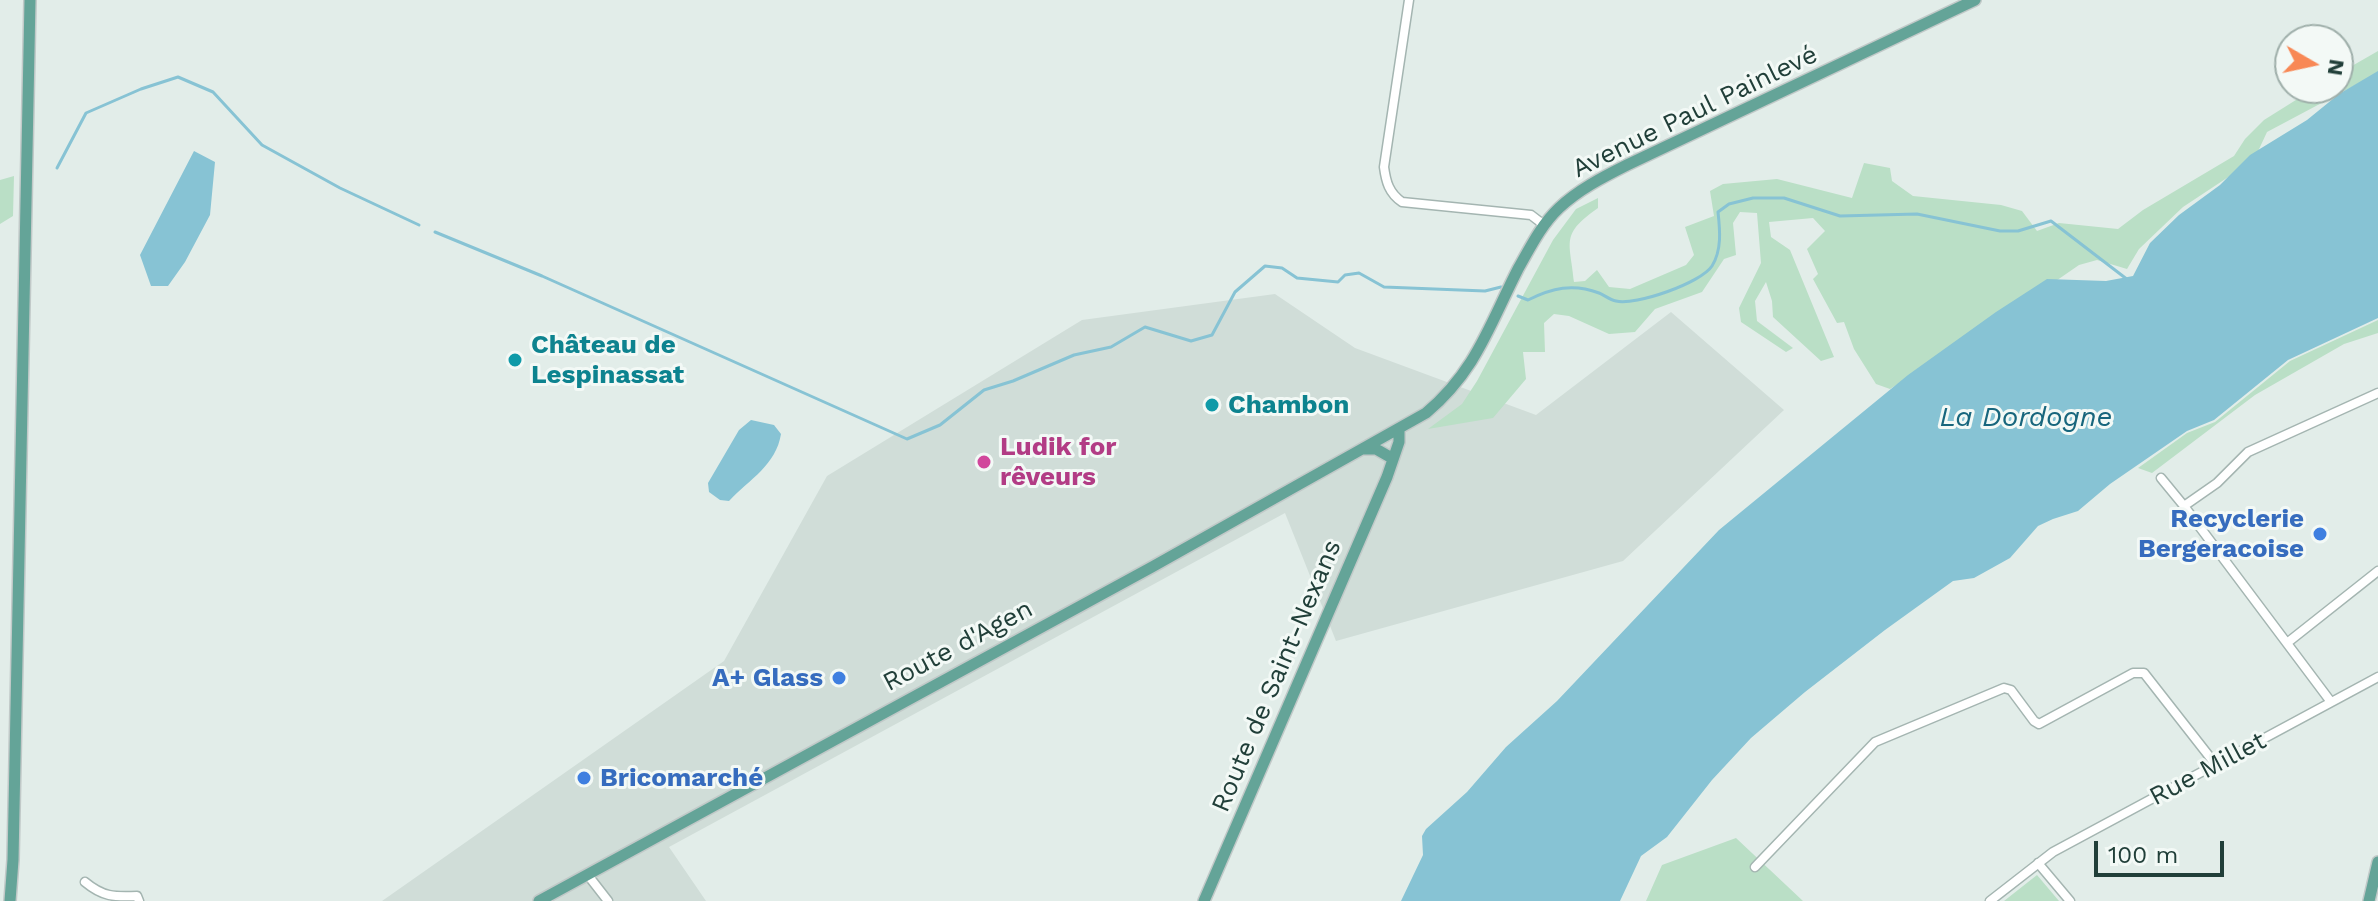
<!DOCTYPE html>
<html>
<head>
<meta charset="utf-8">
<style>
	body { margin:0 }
	#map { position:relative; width:2378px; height:901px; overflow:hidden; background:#e2ede9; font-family:"Work Sans",sans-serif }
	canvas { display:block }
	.north { position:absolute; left:2274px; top:24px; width:80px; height:80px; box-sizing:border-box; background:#f3f9f6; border:2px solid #9fafaa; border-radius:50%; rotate:99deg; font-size:22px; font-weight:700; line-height:32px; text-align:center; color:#213f39 }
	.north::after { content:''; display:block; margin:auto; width:28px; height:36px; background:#f88855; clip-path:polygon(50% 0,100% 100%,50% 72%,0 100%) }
	.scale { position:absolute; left:2094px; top:841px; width:130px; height:36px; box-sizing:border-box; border:4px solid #213f39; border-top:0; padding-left:10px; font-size:24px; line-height:28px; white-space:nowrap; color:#213f39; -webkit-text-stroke:6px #f3f9f6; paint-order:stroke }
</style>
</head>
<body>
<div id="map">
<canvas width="2378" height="901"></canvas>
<div class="north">N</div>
<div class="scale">100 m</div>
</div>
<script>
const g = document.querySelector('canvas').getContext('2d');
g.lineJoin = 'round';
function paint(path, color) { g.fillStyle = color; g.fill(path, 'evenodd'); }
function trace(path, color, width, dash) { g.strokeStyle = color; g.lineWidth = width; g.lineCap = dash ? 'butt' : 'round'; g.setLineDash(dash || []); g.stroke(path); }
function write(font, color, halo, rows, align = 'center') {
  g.font = font + ' "Work Sans",sans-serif'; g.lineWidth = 6; g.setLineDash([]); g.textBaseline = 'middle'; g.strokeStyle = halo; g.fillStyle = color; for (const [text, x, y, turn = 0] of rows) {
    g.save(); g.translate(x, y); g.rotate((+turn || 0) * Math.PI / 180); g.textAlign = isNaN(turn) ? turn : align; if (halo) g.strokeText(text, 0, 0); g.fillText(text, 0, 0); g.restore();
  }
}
const built = new Path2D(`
	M 1275,294 L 1355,348 L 1536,415 L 1671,312 L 1784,410 L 1623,561 L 1336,641 L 1285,513 L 669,847 L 706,901 L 382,901 L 724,661 L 827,476 L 1082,320 Z`);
const green = new Path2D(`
	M 2378,51 L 2378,73 L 2267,132 L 2254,160 L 2183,207 L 2139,249 L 2127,269 L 2097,260 L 2079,265 L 2024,303 L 1890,389 L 1876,384 L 1854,349 L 1844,322 L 1837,323 L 1813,279 L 1818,274 L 1807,249 L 1825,231 L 1813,218 L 1769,222 L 1771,237 L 1790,250 L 1834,357 L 1821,361 L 1773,317 L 1772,301 L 1766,282 L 1755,301 L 1757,321 L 1793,348 L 1786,352 L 1741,322 L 1739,308 L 1761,263 L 1757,213 L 1740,212 L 1733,223 L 1736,255 L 1724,259 L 1702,292 L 1655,309 L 1635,332 L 1609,334 L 1569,316 L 1554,314 L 1544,323 L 1545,352 L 1523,352 L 1526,379 L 1493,418 L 1428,429 L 1462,404 L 1477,381 L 1553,240 L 1576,209 L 1598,198 L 1598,208 C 1560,235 1570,240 1574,282 L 1585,281 L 1597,270 L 1609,287 L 1630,289 L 1686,265 L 1694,255 L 1685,227 L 1714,216 L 1710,191 L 1723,184 L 1777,179 L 1852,198 L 1864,163 L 1890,168 L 1892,181 L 1913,196 L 2001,205 L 2022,211 L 2037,231 L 2059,223 L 2118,229 L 2143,210 L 2234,156 L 2245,139 L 2264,120 L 2315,88 L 2338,88 L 2338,74 Z
	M 14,176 L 13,216 L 0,224 L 0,180 Z
	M 2378,320 L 2378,333 L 2344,344 L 2255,395 L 2152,473 L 2138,468 L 2187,433 L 2215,422 L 2290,361 Z
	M 1736,838 L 1803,901 L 1646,901 L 1662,865 Z
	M 2037,875 L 2059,901 L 2004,901 Z`);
const water = new Path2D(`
	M 2378,71 L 2378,318 L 2288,360 L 2214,420 L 2187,431 L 2110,484 L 2078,511 L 2053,519 L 2038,526 L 2010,558 L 1974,578 L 1953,581 L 1885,630 L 1805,692 L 1751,738 L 1712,780 L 1667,837 L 1641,856 L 1620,901 L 1401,901 L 1423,855 L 1422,836 L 1426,829 L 1467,792 L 1506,747 L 1557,701 L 1719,530 L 1908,375 L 1996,312 L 2047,279 L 2106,281 L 2133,276 L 2150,243 L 2179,215 L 2220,185 L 2250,155 L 2307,120 L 2339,94 Z
	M 194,151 L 215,162 L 210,215 L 185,262 L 168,286 L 151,286 L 140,255 Z
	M 751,420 L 774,425 L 781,434 C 776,465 750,479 729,501 L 720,500 L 709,492 L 708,483 L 739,430 Z`);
const stream = new Path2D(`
	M 57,168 L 86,113 L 141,89 L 178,77 L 213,92 L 262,145 L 340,188 L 419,225
	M 435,232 L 542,276 L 907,439 L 940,425 L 984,390 L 1013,381 L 1074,355 L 1111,347 L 1145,327 L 1191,341 L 1212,335 L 1235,292 L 1265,266 L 1282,268 L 1297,278 L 1338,282 L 1345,275 L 1359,273 L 1384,287 L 1485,291 L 1501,287
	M 1518,296 L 1528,300 C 1552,288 1573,283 1599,293 C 1604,295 1610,300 1616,301 C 1635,306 1701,283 1712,266 C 1722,250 1720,230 1718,212 L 1729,204 L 1753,198 L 1784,198 L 1840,216 L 1917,214 L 2000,231 L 2018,231 L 2051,221 L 2128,280`);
const minor = new Path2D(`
	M 1409,0 L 1384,167 C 1386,182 1389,193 1402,202 L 1531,215 L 1544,225
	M 2161,478 L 2184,506 L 2331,702
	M 2184,506 L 2217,483 L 2248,452 L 2378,393
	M 2287,643 L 2378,571
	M 2038,863 L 2070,901
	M 1755,867 L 1875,742 L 2004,688 L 2011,690 L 2034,721 L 2039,724 L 2133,673 L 2144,673 L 2216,765
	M 587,874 L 608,901
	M 85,882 C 103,897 114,897 137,896 L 139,901
	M 1990,901 L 2053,852 L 2378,677`);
const major = new Path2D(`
	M 1364,449 L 1376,449 L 1390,457
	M 10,901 L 13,860 L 30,0
	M 539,901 L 1152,567 L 1426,413 C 1476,371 1489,326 1518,269 C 1530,248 1541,225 1559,208 C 1578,190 1603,177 1627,165 L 1975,0
	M 1204,901 L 1387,477 L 1399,442 L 1399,430
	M 2369,901 L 2378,862`);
const markers = [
	[515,360,8,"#0f9aa8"],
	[1212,405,8,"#0f9aa8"],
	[984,462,8,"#d1479c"],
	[2320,534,8,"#3f7fe0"],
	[839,678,8,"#3f7fe0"],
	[584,778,8,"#3f7fe0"]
];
const streetNames = [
	["Avenue Paul Painlevé",1695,112,-26],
	["Route d'Agen",958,646,-28],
	["Route de Saint-Nexans",1277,676,-67],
	["Rue Millet",2208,769,-28]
];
const cultureNames = [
	["Château de",531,345],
	["Lespinassat",531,375],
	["Chambon",1228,405]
];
const hotelNames = [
	["Ludik for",1000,447],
	["rêveurs",1000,477]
];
const shopNames = [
	["Recyclerie",2304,519],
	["Bergeracoise",2304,549],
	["A+ Glass",823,678],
	["Bricomarché",600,778,"left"]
];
const waterNames = [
	["La Dordogne",2026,418]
];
paint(built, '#d0ddd8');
paint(green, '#badfc6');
paint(water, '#87c3d4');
trace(stream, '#87c3d4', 3);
trace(minor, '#a4b5b1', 11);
trace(major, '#c1c9c8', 14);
trace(minor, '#fff', 8);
trace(major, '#64a498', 11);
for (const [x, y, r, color] of markers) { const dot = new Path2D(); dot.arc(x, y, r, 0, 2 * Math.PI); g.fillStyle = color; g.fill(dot); trace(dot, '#f3f9f6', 3); }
write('26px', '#213f39', '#f3f9f6', streetNames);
write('bold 26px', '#0d838f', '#f3f9f6', cultureNames, 'left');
write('bold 26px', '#b23c85', '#f3f9f6', hotelNames, 'left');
write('bold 26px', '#366cbe', '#f3f9f6', shopNames, 'right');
write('italic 28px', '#18667d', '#f3f9f6', waterNames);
</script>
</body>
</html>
